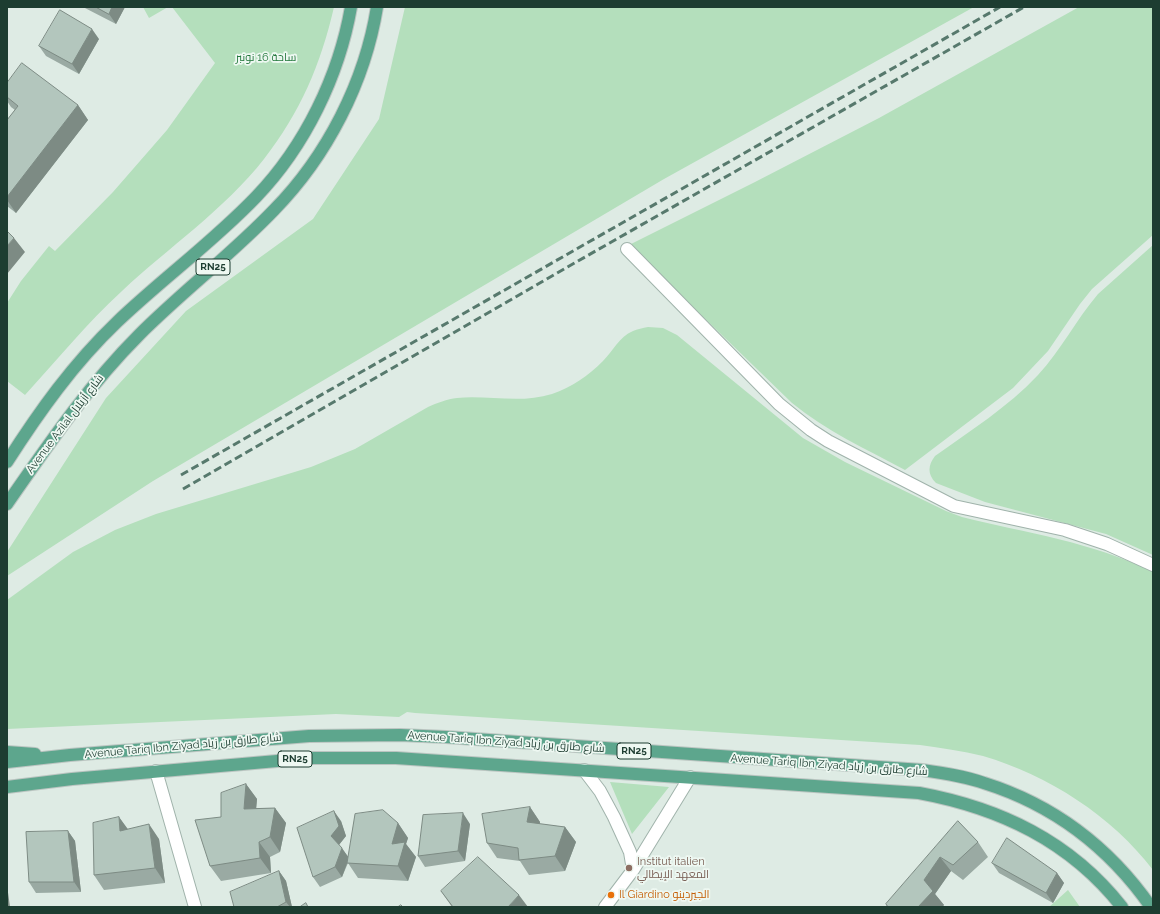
<!DOCTYPE html>
<html>
<head>
<meta charset="utf-8">
<style>
	body { margin:0 }
	#map { position:relative; width:1160px; height:914px; overflow:hidden; background:#deebe4; font-family:Raleway,sans-serif }
	canvas { display:block }
	.frame { position:absolute; inset:0; border:8px solid #1d3d31; pointer-events:none }
</style>
</head>
<body>
<div id="map">
<canvas width="1160" height="914"></canvas>
<div class="frame"></div>
</div>
<script>
const g = document.querySelector('canvas').getContext('2d');
g.lineJoin = 'round';
function paint(path, color) { g.fillStyle = color; g.fill(path, 'evenodd'); }
function trace(path, color, width, dash) { g.strokeStyle = color; g.lineWidth = width; g.lineCap = dash ? 'butt' : 'round'; g.setLineDash(dash || []); g.stroke(path); }
function write(font, color, halo, rows, align = 'center') {
  g.font = font + ' Raleway,Cairo,sans-serif'; g.lineWidth = 3.5; g.setLineDash([]); g.textBaseline = 'middle'; g.strokeStyle = halo; g.fillStyle = color; for (const [text, x, y, turn = 0] of rows) {
    g.save(); g.translate(x, y); g.rotate((+turn || 0) * Math.PI / 180); g.textAlign = isNaN(turn) ? turn : align; if (halo) g.strokeText(text, 0, 0); g.fillText(text, 0, 0); g.restore();
  }
}
const green = new Path2D(`
	M 143,7 L 168,7 L 149,18 Z
	M 172,7 L 334,7 C 321,64 300,113 264,159 C 224,210 169,247 122,291 C 87,323 57,360 25,395 L 7,381 L 7,303 L 21,281 L 49,246 L 55,251 L 113,192 L 167,130 L 215,63 Z
	M 405,7 L 974,7 L 664,179 L 153,481 L 7,576 L 7,552 L 106,398 L 186,311 L 313,219 L 379,119 Z
	M 1079,7 L 1153,7 L 1153,235 L 1092,289 L 1080,304 L 1048,351 L 1013,388 L 905,470 C 866,449 826,431 792,403 L 629,245 L 755,182 L 879,118 Z
	M 1153,245 L 1153,555 L 1106,534 L 985,502 L 936,483 C 927,474 928,465 935,456 C 970,431 1008,407 1038,375 C 1061,350 1076,320 1098,294 Z
	M 648,327 L 663,328 L 677,335 L 803,438 L 845,462 L 946,511 L 962,517 C 1026,533 1093,542 1153,572 L 1153,870 C 1112,816 1048,775 983,756 C 962,751 941,748 920,745 L 415,713 L 407,712 L 399,717 L 336,714 L 7,729 L 7,600 L 73,552 L 115,530 L 156,514 L 311,467 L 355,449 L 428,407 C 437,403 447,399 457,398 C 488,395 521,404 552,394 C 572,387 588,376 603,361 C 613,351 619,337 633,331 C 637,329 643,328 648,327 Z
	M 610,782 L 669,787 L 632,834 Z
	M 1068,890 L 1080,907 L 1049,907 Z`);
const lane = new Path2D(`
	M 627,249 L 779,404 L 811,430 L 828,441 L 954,506 L 1065,530 L 1107,544 L 1153,565`);
const street = new Path2D(`
	M 584,770 L 600,791 L 614,817 L 630,852 L 633,870
	M 156,771 L 195,907
	M 605,907 L 633,870 L 690,777`);
const primary = new Path2D(`
	M 7,462 C 39,412 73,364 117,322 C 162,279 213,242 256,197 C 305,146 339,76 351,7
	M 7,504 C 48,445 88,386 139,335 C 183,291 232,254 274,210 C 327,156 365,82 377,7
	M 7,752 L 35,754
	M 7,762 L 70,755 L 309,736 L 400,735 L 446,737 L 922,770 C 943,773 964,776 984,783 C 1054,805 1109,847 1151,907
	M 7,787 L 72,779 L 311,758 L 396,758 L 919,793 C 1000,808 1070,841 1122,907`);
const rail = new Path2D(`
	M 181,475 L 1000,7
	M 183,489 L 578,261 L 1024,7`);
const wall = new Path2D(`
	M 83,7 L 125,7 L 116,24 Z
	M 99,39 L 79,74 L 46,56 L 39,46 Z
	M 7,83 L 78,105 L 88,120 L 16,213 L 7,206 L 7,120 L 15,110 L 11,107 L 7,101 Z
	M 246,784 L 257,799 L 256,808 L 275,808 L 286,823 L 280,852 L 270,857 L 271,873 L 221,881 L 210,866 L 221,817 Z
	M 530,807 L 540,822 L 540,824 L 565,827 L 576,842 L 565,871 L 529,875 L 520,861 L 497,858 L 487,843 Z
	M 119,817 L 127,829 L 159,839 L 165,883 L 104,890 L 94,875 Z
	M 341,821 L 346,836 L 339,845 L 348,857 L 398,823 L 408,838 L 406,844 L 416,857 L 408,881 L 358,878 L 348,863 L 342,877 L 320,887 L 313,877 Z
	M 958,821 L 978,842 L 988,857 L 963,880 L 951,871 L 935,894 L 944,905 L 942,907 L 887,907 L 886,904 Z
	M 470,824 L 465,861 L 425,867 L 418,856 Z
	M 68,831 L 75,841 L 81,892 L 36,893 L 29,882 Z
	M 992,863 L 1057,873 L 1064,883 L 1053,903 L 999,873 Z
	M 279,871 L 286,881 L 292,907 L 234,907 Z
	M 441,891 L 528,907 L 452,907 Z`);
const shadedWall = new Path2D(`
	M 112,7 L 125,7 L 116,24 L 109,14 Z
	M 92,29 L 99,39 L 79,74 L 72,64 Z
	M 78,105 L 88,120 L 16,213 L 7,200 L 7,197 Z
	M 14,238 L 25,252 L 7,274 L 7,246 Z
	M 246,784 L 257,799 L 255,823 L 244,809 Z
	M 530,807 L 540,822 L 538,837 L 527,822 Z
	M 275,808 L 286,823 L 280,852 L 270,837 Z
	M 334,811 L 341,821 L 346,836 L 338,846 L 331,836 Z
	M 463,813 L 470,824 L 465,861 L 458,851 Z
	M 119,817 L 130,832 L 120,831 Z
	M 398,823 L 408,838 L 406,844 L 416,857 L 408,881 L 398,866 L 392,844 Z
	M 149,824 L 159,839 L 165,883 L 155,868 Z
	M 565,827 L 576,842 L 565,871 L 555,856 Z
	M 68,831 L 75,841 L 81,892 L 74,882 Z
	M 259,842 L 270,857 L 271,873 L 260,858 Z
	M 342,848 L 349,858 L 342,877 L 335,867 Z
	M 940,857 L 951,871 L 935,894 L 944,905 L 942,907 L 918,907 L 924,880 Z
	M 279,871 L 286,881 L 292,907 L 290,907 L 286,902 Z
	M 1057,873 L 1064,883 L 1053,903 L 1046,893 Z
	M 7,885 L 10,907 L 7,907 Z
	M 519,895 L 528,907 L 508,907 Z`);
const building = new Path2D(`
	M 96,7 L 112,7 L 109,14 Z
	M 60,10 L 92,29 L 72,64 L 39,46 Z
	M 22,63 L 78,105 L 7,197 L 7,120 L 18,106 L 7,97 L 7,83 Z
	M 7,231 L 14,238 L 7,246 Z
	M 246,784 L 244,809 L 275,808 L 270,837 L 259,842 L 260,858 L 210,866 L 195,820 L 221,817 L 221,793 Z
	M 530,807 L 527,822 L 565,827 L 555,856 L 519,860 L 518,848 L 487,843 L 482,814 Z
	M 383,810 L 398,823 L 392,844 L 405,842 L 398,866 L 347,863 L 355,814 Z
	M 334,811 L 339,826 L 331,836 L 342,848 L 335,867 L 313,877 L 297,828 Z
	M 463,813 L 458,851 L 418,856 L 423,815 Z
	M 119,817 L 120,831 L 149,824 L 155,868 L 94,875 L 93,823 Z
	M 958,821 L 978,842 L 953,865 L 940,857 L 924,880 L 933,891 L 918,907 L 888,907 L 886,904 Z
	M 68,831 L 74,882 L 29,882 L 26,832 Z
	M 1007,838 L 1057,873 L 1046,893 L 992,863 Z
	M 478,857 L 519,895 L 508,907 L 453,907 L 441,891 Z
	M 279,871 L 286,902 L 277,907 L 234,907 L 230,892 Z
	M 306,903 L 308,907 L 300,907 Z
	M 401,905 L 403,907 L 398,907 Z`);
const markers = [
	[629,868,4,"#8d6e63"],
	[611,895,4,"#e8710a"]
];
const shields = [
	[213,267,34],
	[634,751,34],
	[295,759,34]
];
const shieldNames = [
	["RN25",213,267],
	["RN25",634,751],
	["RN25",295,759]
];
const parkNames = [
	["ساحة 16 نونبر",266,58]
];
const streetNames = [
	["Avenue Azilal شارع أزيلال",65,424,-53],
	["Avenue Tariq Ibn Ziyad شارع طارق بن زياد",506,742,4],
	["Avenue Tariq Ibn Ziyad شارع طارق بن زياد",183,746,-5],
	["Avenue Tariq Ibn Ziyad شارع طارق بن زياد",829,765,4]
];
const educationNames = [
	["Institut italien",637,862],
	["المعهد الإيطالي",637,875]
];
const foodNames = [
	["Il Giardino الجيردينو",619,895]
];
paint(green, '#b4dfbc');
trace(lane, '#a0b3ab', 14);
trace(street, '#a0b3ab', 14);
trace(primary, '#bbc5c1', 14);
trace(lane, '#fff', 12);
trace(street, '#fff', 12);
trace(primary, '#5da68d', 12);
trace(rail, '#57796d', 3, [8, 4]);
paint(wall, '#9aaaa3');
paint(shadedWall, '#7d8b84');
paint(building, '#b3c6bd');
trace(building, '#7d8b84', 1);
for (const [x, y, r, color] of markers) { const dot = new Path2D(); dot.arc(x, y, r, 0, 2 * Math.PI); g.fillStyle = color; g.fill(dot); trace(dot, '#eef8f2', 1.5); }
for (const [x, y, w] of shields) { const box = new Path2D(); box.roundRect(x - w / 2, y - 8, w, 16, 3); g.fillStyle = '#eef8f2'; g.fill(box); trace(box, '#1d3d31', 1); }
write('bold 10px', '#1d3d31', null, shieldNames);
write('11px', '#23783c', '#eef8f2', parkNames);
write('11px', '#1d3d31', '#eef8f2', streetNames);
write('11px', '#785e54', '#eef8f2', educationNames, 'left');
write('11px', '#c56008', '#eef8f2', foodNames, 'left');
</script>
</body>
</html>
